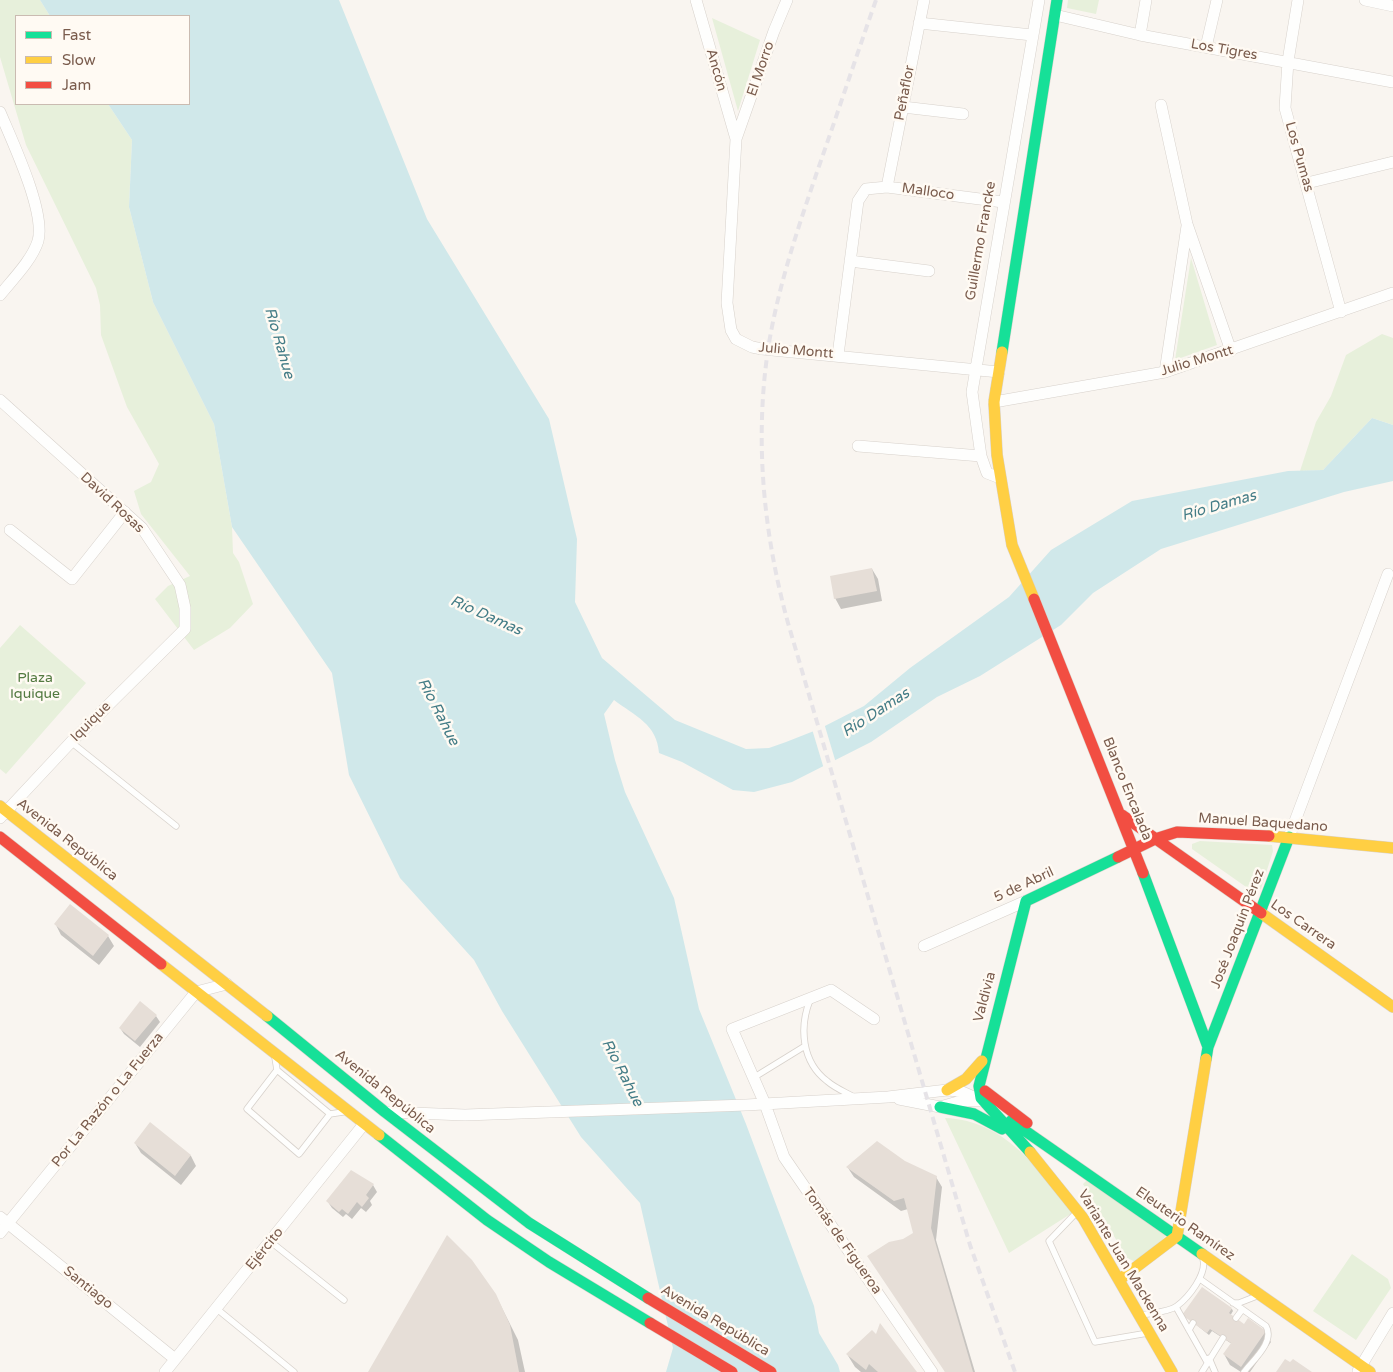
<!DOCTYPE html>
<html>
<head>
<meta charset="utf-8">
<style>
	body { margin:0 }
	#map { position:relative; width:1393px; height:1372px; overflow:hidden; background:#f9f5f0; font-family:"Varela Round",sans-serif }
	canvas { display:block }
	.legend { position:absolute; left:15px; top:15px; width:175px; height:90px; box-sizing:border-box; background:#fffaf3; border:1px solid #cabbb1; margin:0; padding:6px 9px; list-style:none; font-size:15px; color:#7a5c4d }
	.legend li { display:flex; align-items:center; gap:10px; height:25px }
	.legend b { width:25px; border:1px solid #cabbb1 }
</style>
</head>
<body>
<div id="map">
<canvas width="1393" height="1372"></canvas>
<ul class="legend">
<li><b style="height:6px;background:#16e098"></b>Fast</li>
<li><b style="height:6px;background:#ffcf43"></b>Slow</li>
<li><b style="height:6px;background:#f24e42"></b>Jam</li>
</ul>
</div>
<script>
const g = document.querySelector('canvas').getContext('2d');
g.lineJoin = 'round';
function paint(path, color) { g.fillStyle = color; g.fill(path, 'evenodd'); }
function trace(path, color, width, dash) { g.strokeStyle = color; g.lineWidth = width; g.lineCap = dash ? 'butt' : 'round'; g.setLineDash(dash || []); g.stroke(path); }
function write(font, color, halo, rows, align = 'center') {
  g.font = font + ' "Varela Round",sans-serif'; g.lineWidth = 5; g.setLineDash([]); g.textBaseline = 'middle'; g.strokeStyle = halo; g.fillStyle = color; for (const [text, x, y, turn = 0] of rows) {
    g.save(); g.translate(x, y); g.rotate((+turn || 0) * Math.PI / 180); g.textAlign = isNaN(turn) ? turn : align; if (halo) g.strokeText(text, 0, 0); g.fillText(text, 0, 0); g.restore();
  }
}
const green = new Path2D(`
	M 0,0 L 40,0 L 50,16 L 16,16 L 16,104 L 108,104 L 132,140 L 129,207 L 153,302 L 214,424 L 232,527 L 233,553 L 239,562 L 253,604 L 230,628 L 194,650 L 155,599 L 168,586 L 190,576 L 141,514 L 134,491 L 151,482 L 159,464 L 127,407 L 119,385 L 101,335 L 100,305 L 96,288 L 26,145 L 0,57 Z
	M 1068,0 L 1099,0 L 1096,14 L 1067,8 Z
	M 712,18 L 760,40 L 738,111 Z
	M 1191,258 L 1217,345 L 1175,360 Z
	M 1382,334 L 1393,338 L 1393,425 L 1372,418 L 1323,470 L 1300,471 L 1316,422 L 1331,396 L 1346,355 Z
	M 20,625 L 86,683 L 6,774 L 0,769 L 0,648 Z
	M 1200,841 L 1272,845 L 1273,851 L 1261,889 L 1253,891 L 1249,889 L 1192,849 L 1192,844 Z
	M 945,1118 C 1004,1120 1040,1169 1072,1213 L 1009,1253 Z
	M 1088,1179 L 1167,1235 L 1138,1263 L 1127,1258 L 1083,1184 Z
	M 1352,1254 L 1388,1279 L 1391,1288 L 1356,1340 L 1313,1311 Z`);
const water = new Path2D(`
	M 40,0 L 339,0 L 427,219 L 549,419 L 577,539 L 575,602 L 602,658 L 675,720 L 746,749 L 769,748 L 786,742 L 819,729 L 864,706 L 910,668 L 1009,597 L 1051,550 L 1132,501 L 1288,471 L 1323,470 L 1372,418 L 1393,425 L 1393,481 L 1344,492 L 1161,549 L 1093,593 L 1061,625 L 980,676 L 937,697 L 871,742 L 792,782 L 754,792 L 733,790 L 682,762 L 659,753 C 657,724 635,716 614,700 L 604,714 L 615,760 L 625,792 L 674,898 L 699,1009 L 746,1124 L 814,1306 L 819,1333 L 838,1365 L 840,1372 L 666,1372 L 673,1348 L 640,1203 L 581,1137 L 502,1011 L 474,960 L 400,878 L 349,775 L 332,673 L 232,527 L 214,424 L 153,302 L 129,207 L 132,140 L 108,104 L 189,104 L 189,16 L 50,16 Z`);
const pier = new Path2D(`
	M 824,723 L 836,763 L 824,769 L 812,729 Z`);
const shadow = new Path2D(`
	M 872,569 L 878,579 L 882,601 L 841,609 L 835,598 Z
	M 56,925 L 108,936 L 114,946 L 99,965 L 61,935 Z
	M 156,1016 L 160,1022 L 140,1047 L 124,1034 L 120,1028 Z
	M 151,1124 L 191,1156 L 196,1166 L 181,1185 L 141,1153 L 135,1143 Z
	M 904,1162 L 936,1177 L 942,1187 L 936,1240 L 975,1372 L 945,1372 L 903,1240 L 914,1234 L 908,1209 L 901,1211 L 854,1177 L 848,1168 Z
	M 351,1172 L 373,1185 L 377,1192 L 370,1201 L 372,1205 L 366,1212 L 361,1208 L 352,1219 L 346,1214 L 343,1217 L 332,1208 L 328,1202 Z
	M 495,1294 L 518,1340 L 525,1372 L 369,1372 Z
	M 1232,1309 L 1233,1311 L 1230,1316 L 1243,1325 L 1265,1332 L 1271,1342 L 1250,1372 L 1241,1372 L 1230,1365 L 1224,1354 L 1232,1344 L 1212,1331 L 1209,1335 L 1184,1315 Z
	M 847,1354 L 915,1372 L 861,1372 L 855,1367 Z`);
const building = new Path2D(`
	M 872,568 L 877,591 L 834,599 L 830,576 Z
	M 70,904 L 109,935 L 93,956 L 54,924 Z
	M 140,1001 L 157,1015 L 135,1041 L 119,1028 Z
	M 150,1122 L 191,1155 L 175,1176 L 134,1143 Z
	M 877,1141 L 905,1161 L 937,1176 L 931,1228 L 973,1372 L 945,1372 L 867,1256 L 889,1242 L 903,1239 L 913,1233 L 904,1198 L 894,1201 L 846,1167 Z
	M 351,1170 L 374,1184 L 366,1195 L 369,1198 L 362,1207 L 357,1202 L 348,1214 L 342,1209 L 339,1212 L 326,1201 Z
	M 447,1235 L 472,1260 L 496,1294 L 510,1325 L 519,1372 L 368,1372 Z
	M 1202,1287 L 1232,1308 L 1229,1313 L 1236,1318 L 1244,1324 L 1248,1318 L 1266,1331 L 1241,1367 L 1223,1354 L 1231,1343 L 1210,1329 L 1207,1333 L 1182,1315 Z
	M 880,1323 L 917,1372 L 878,1372 L 869,1364 L 866,1370 L 846,1354 L 872,1330 L 876,1334 Z
	M 1285,1359 L 1290,1362 L 1293,1359 L 1312,1372 L 1276,1372 Z`);
const lane = new Path2D(`
	M 71,742 L 176,826
	M 810,1000 C 799,1028 802,1062 827,1081 C 835,1088 845,1092 854,1097
	M 275,1058 L 277,1070 L 330,1114 L 343,1112
	M 277,1070 L 247,1109 L 299,1154 L 330,1114
	M 753,1078 L 805,1046
	M 1076,1213 L 1049,1241 L 1095,1342 L 1148,1333
	M 271,1242 L 344,1300
	M 1200,1279 L 1266,1326 C 1275,1342 1253,1360 1244,1372
	M 1233,1303 L 1239,1303 L 1257,1296
	M 1176,1307 L 1207,1362
	M 217,1309 L 294,1372
	M 1142,1315 C 1151,1313 1169,1312 1177,1306 C 1189,1297 1207,1274 1203,1259
	M 1236,1318 L 1242,1310
	M 1189,1330 L 1193,1323
	M 1209,1358 L 1215,1372
	M 1202,1372 L 1223,1338`);
const street = new Path2D(`
	M 696,0 L 736,139
	M 787,0 L 774,31 L 736,139 L 727,303 L 731,330 L 736,339 L 752,347 L 762,349 L 999,372
	M 1298,0 L 1288,61 L 1285,108 L 1341,312
	M 1365,0 L 1393,6
	M 1055,15 L 1140,35 L 1393,82
	M 919,23 L 1032,35
	M 1140,35 L 1146,0
	M 1206,47 L 1217,0
	M 1161,105 L 1187,224 L 1231,351
	M 903,107 L 963,114
	M 0,112 C 12,141 46,212 38,241 C 32,260 13,279 0,295
	M 1307,183 L 1393,162
	M 887,187 L 924,0
	M 850,261 L 929,271
	M 838,355 L 858,201 L 866,189 L 887,187 L 1003,202
	M 1165,372 L 1187,226
	M 0,400 L 142,528 L 180,585 L 185,608 L 185,629 L 71,742 L 0,818
	M 994,402 L 1165,372 L 1393,293
	M 858,446 L 981,456
	M 1000,478 L 987,473 L 981,456 L 972,392 L 1039,0
	M 10,530 L 72,579 L 125,512
	M 1289,837 L 1388,574
	M 924,946 L 1026,901
	M 874,1019 L 831,990 L 732,1029 L 765,1104 L 784,1157 L 932,1372
	M 899,1099 L 940,1107 L 961,1101 L 981,1101
	M 386,1112 L 465,1115 L 746,1105 L 888,1097 L 947,1090 L 960,1091 L 983,1101
	M 0,1217 L 175,1359
	M 0,1233 L 196,992 L 227,984
	M 1358,1371 L 1393,1313
	M 165,1372 L 364,1124`);
const fast = new Path2D(`
	M 1002,352 L 1057,0
	M 1143,873 L 1208,1047
	M 267,1016 L 385,1112 L 529,1223 L 648,1298
	M 1206,1059 L 1208,1047 L 1289,837
	M 940,1107 L 974,1114 L 1002,1129
	M 1011,1121 L 1202,1254
	M 379,1135 L 487,1220 L 549,1262 L 650,1323
	M 1030,1152 L 981,1098 L 979,1086 L 1026,901 L 1118,857`);
const slow = new Path2D(`
	M 1002,352 L 994,402 L 997,455 L 1012,545 L 1034,599
	M 0,806 L 267,1016
	M 1269,836 L 1393,848
	M 1261,913 L 1393,1007
	M 161,964 L 379,1135
	M 947,1090 L 966,1079 L 982,1061
	M 1030,1152 L 1083,1218 L 1172,1372
	M 1202,1254 L 1370,1372
	M 1119,1280 L 1177,1236 L 1206,1059`);
const jam = new Path2D(`
	M 1034,599 L 1143,873
	M 1122,815 L 1261,913
	M 0,837 L 161,964
	M 1118,857 L 1155,839 L 1177,832 L 1269,836
	M 985,1091 L 1027,1123
	M 648,1298 L 771,1372
	M 650,1323 L 732,1372`);
const rail = new Path2D(`
	M 876,0 C 856,57 837,115 817,172 C 798,228 779,284 769,343 C 754,437 763,532 788,623 L 970,1245 L 1015,1372`);
const streetNames = [
	["Los Tigres",1224,50,10],
	["El Morro",761,69,-71],
	["Ancón",716,70,74],
	["Peñaflor",905,93,-79],
	["Los Pumas",1299,157,74],
	["Malloco",928,192,8],
	["Guillermo Francke",981,241,-80],
	["Julio Montt",796,351,5],
	["Julio Montt",1197,361,-17],
	["David Rosas",112,503,43],
	["Iquique",91,722,-45],
	["Blanco Encalada",1127,789,68],
	["Manuel Baquedano",1263,823,4],
	["Avenida República",67,840,38],
	["5 de Abril",1024,885,-25],
	["Los Carrera",1303,925,35],
	["José Joaquín Pérez",1238,929,-69],
	["Valdivia",985,997,-75],
	["Avenida República",385,1092,39],
	["Por La Razón o La Fuerza",108,1100,-51],
	["Eleuterio Ramírez",1185,1224,35],
	["Tomás de Figueroa",842,1241,55],
	["Ejército",265,1249,-51],
	["Variante Juan Mackenna",1123,1261,59],
	["Santiago",88,1288,39],
	["Avenida República",715,1321,31]
];
const parkNames = [
	["Plaza",35,678],
	["Iquique",35,694]
];
const waterNames = [
	["Río Rahue",279,343,74],
	["Río Damas",1219,506,-16],
	["Río Damas",486,616,24],
	["Río Rahue",438,712,63],
	["Río Damas",876,713,-33],
	["Río Rahue",622,1073,63]
];
paint(green, '#e7f0db');
paint(water, '#d0e8ea');
paint(pier, '#f9f5f0');
paint(shadow, '#0003');
paint(building, '#e6ded7');
trace(lane, '#d7d1cb', 7);
trace(street, '#d7d1cb', 12);
trace(fast, '#d9d2cb', 12);
trace(slow, '#d9d2cb', 12);
trace(jam, '#d9d2cb', 12);
trace(lane, '#fefefd', 5.5);
trace(street, '#fefefd', 11);
trace(fast, '#16e098', 11);
trace(slow, '#ffcf43', 11);
trace(jam, '#f24e42', 11);
trace(rail, '#e6e3e7', 4, [8, 5]);
write('14px', '#7a5c4d', '#fffaf3', streetNames);
write('14px', '#537a41', '#fffaf3', parkNames);
write('italic 15px', '#437c86', '#fffaf3', waterNames);
</script>
</body>
</html>
